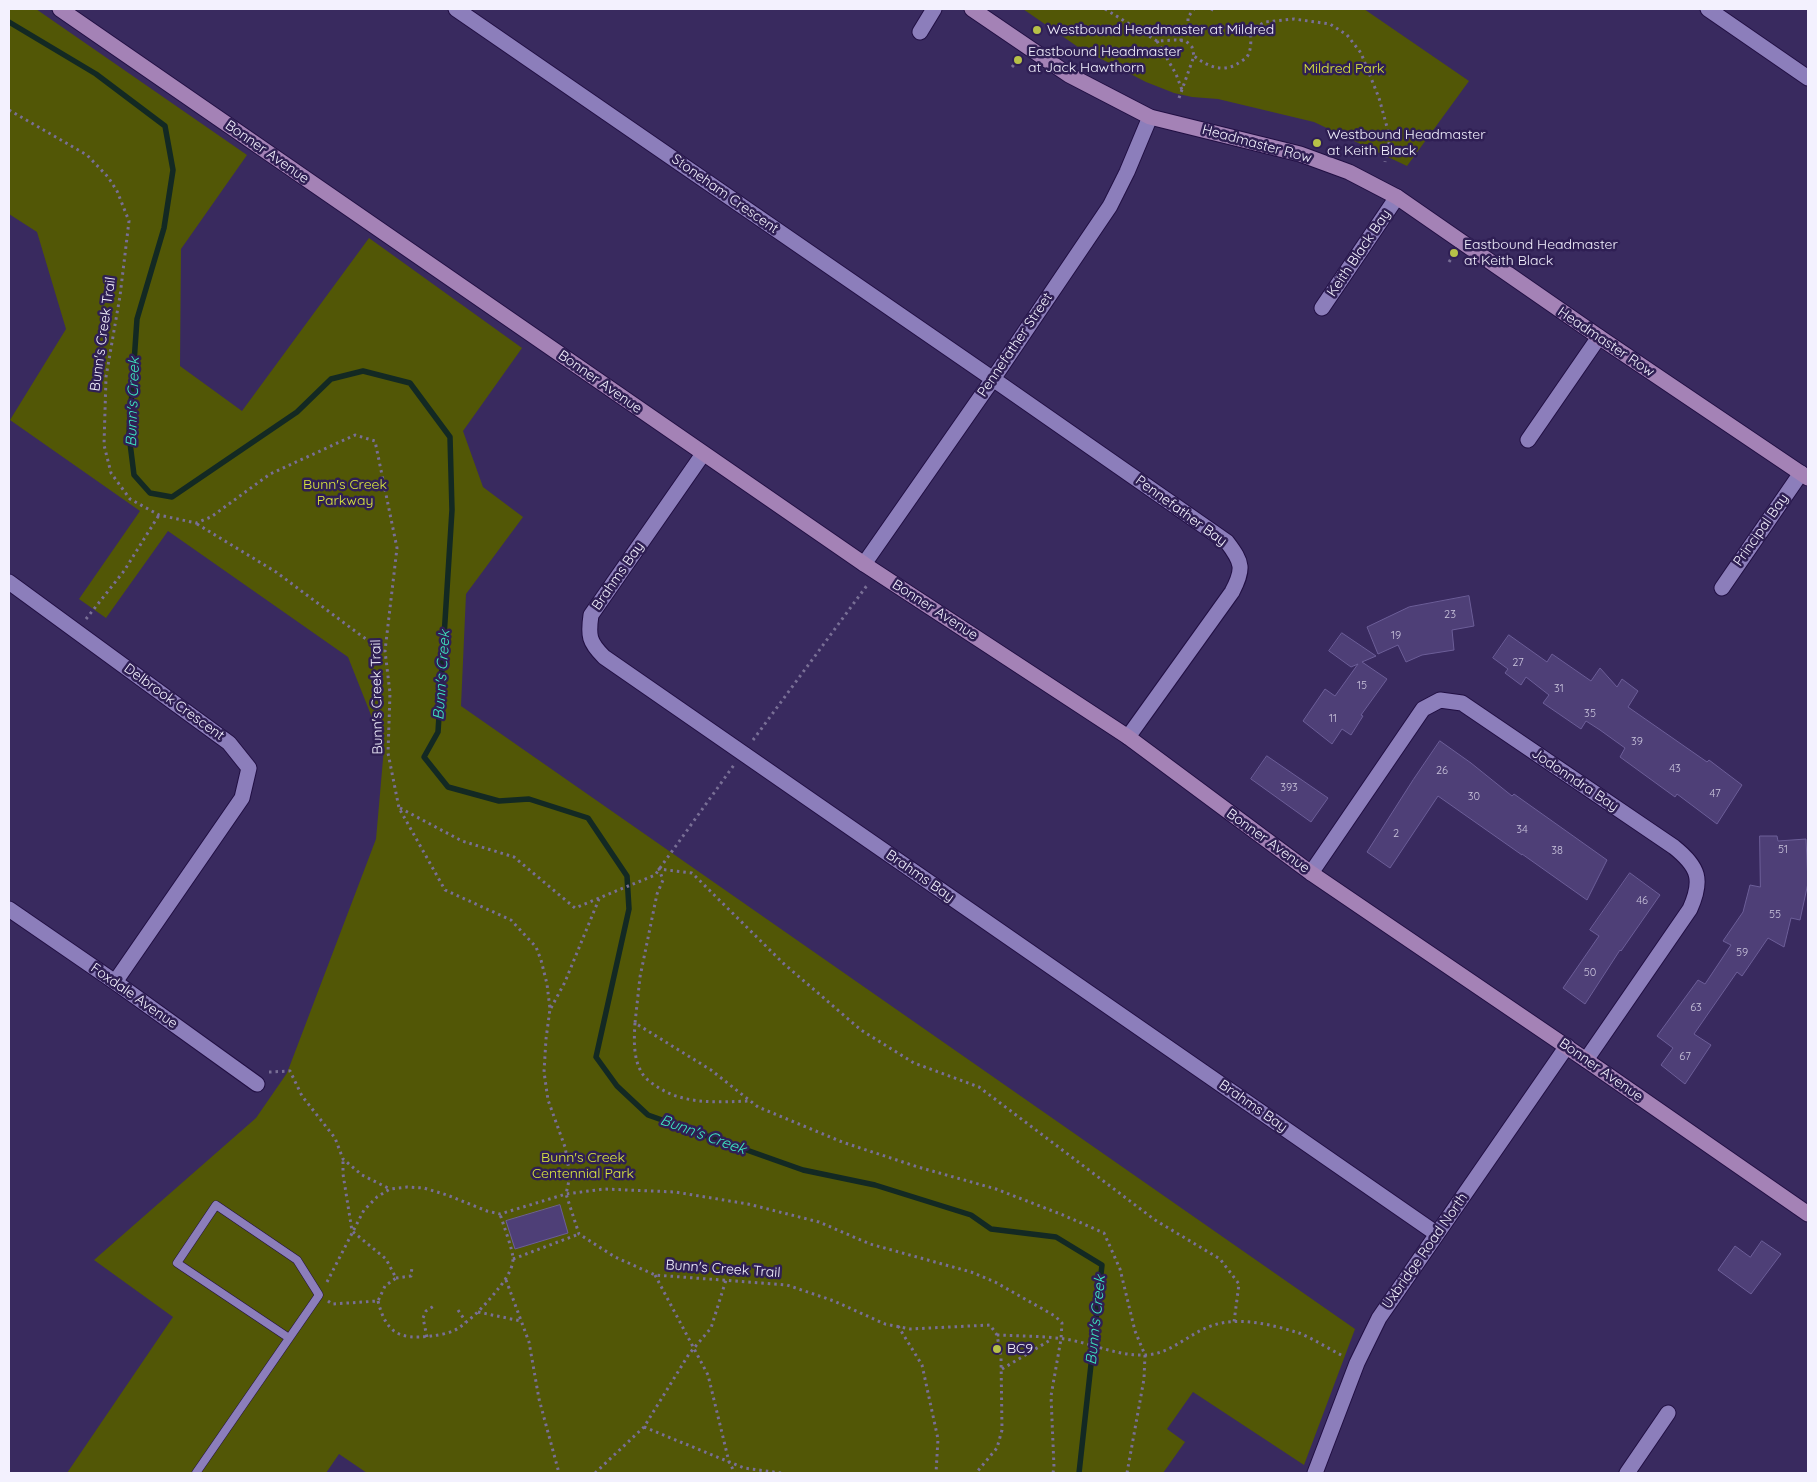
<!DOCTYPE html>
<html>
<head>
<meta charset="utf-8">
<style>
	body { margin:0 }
	#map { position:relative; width:1817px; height:1482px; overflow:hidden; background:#392a5f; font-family:Quicksand,sans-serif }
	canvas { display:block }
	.frame { position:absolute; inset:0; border:10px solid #f3f1fe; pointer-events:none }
</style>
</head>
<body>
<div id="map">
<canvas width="1817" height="1482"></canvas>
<div class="frame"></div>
</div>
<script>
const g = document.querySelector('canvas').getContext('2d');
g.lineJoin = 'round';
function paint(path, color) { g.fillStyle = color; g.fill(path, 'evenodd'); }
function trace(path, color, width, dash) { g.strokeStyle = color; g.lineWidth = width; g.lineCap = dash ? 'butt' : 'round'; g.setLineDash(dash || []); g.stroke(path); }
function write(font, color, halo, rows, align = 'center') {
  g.font = font + ' Quicksand,sans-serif'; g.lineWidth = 5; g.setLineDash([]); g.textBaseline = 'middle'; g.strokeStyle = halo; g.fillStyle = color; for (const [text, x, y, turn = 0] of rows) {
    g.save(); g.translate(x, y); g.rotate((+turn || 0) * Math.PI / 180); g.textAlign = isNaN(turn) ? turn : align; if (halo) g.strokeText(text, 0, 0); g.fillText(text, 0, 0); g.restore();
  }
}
const green = new Path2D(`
	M 9,9 L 36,9 L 247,155 L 181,249 L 180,366 L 242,411 L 369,238 L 522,348 L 463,431 L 483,487 L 523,517 L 466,594 L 461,706 L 1355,1329 L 1304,1465 L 1193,1392 L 1167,1429 L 1185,1442 L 1163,1473 L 367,1473 L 339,1454 L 326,1473 L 67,1473 L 173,1317 L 94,1260 L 256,1118 L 287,1073 L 376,839 L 384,748 L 348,657 L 168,531 L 106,618 L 79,599 L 140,511 L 10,420 L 66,329 L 37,232 L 9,214 Z
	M 1023,9 L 1364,9 L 1469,81 L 1407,166 L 1314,122 L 1218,99 L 1192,97 L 1174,93 L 1146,82 L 1078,47 Z`);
const stream = new Path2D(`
	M 9,22 L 96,74 L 165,126 L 173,170 L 164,228 L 137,319 L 129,435 L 134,475 L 150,493 L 172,497 L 297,412 L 331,379 L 363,371 L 410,383 L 450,437 L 452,510 L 438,732 L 424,757 L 448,787 L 499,801 L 529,799 L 588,818 L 627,876 L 629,909 L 596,1057 L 617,1086 L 648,1115 L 803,1170 L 875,1185 L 971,1215 L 991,1229 L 1056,1237 L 1102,1265 L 1079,1473`);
const building = new Path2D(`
	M 1469,596 L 1474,626 L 1452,630 L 1454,650 L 1422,655 L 1406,662 L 1398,645 L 1378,654 L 1367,627 L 1409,607 Z
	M 1342,633 L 1376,656 L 1362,662 L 1387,679 L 1361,715 L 1363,716 L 1351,735 L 1342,729 L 1332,744 L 1303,721 L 1325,689 L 1335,696 L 1358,664 L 1351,667 L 1329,651 Z
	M 1509,635 L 1547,662 L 1552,654 L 1591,681 L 1600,668 L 1617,687 L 1622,679 L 1638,691 L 1628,707 L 1707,762 L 1709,760 L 1742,785 L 1717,824 L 1677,794 L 1675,797 L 1620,757 L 1625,748 L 1600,730 L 1586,721 L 1581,729 L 1543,703 L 1549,695 L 1526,677 L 1521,685 L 1505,673 L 1508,669 L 1493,658 Z
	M 1440,741 L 1471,763 L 1512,796 L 1514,794 L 1607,860 L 1587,900 L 1522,854 L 1522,855 L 1438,796 L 1390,868 L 1367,852 L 1413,780 Z
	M 1267,756 L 1328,798 L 1311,822 L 1251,779 Z
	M 1760,836 L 1777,836 L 1778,841 L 1806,839 L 1808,883 L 1800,920 L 1791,918 L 1784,947 L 1768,938 L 1742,976 L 1737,972 L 1694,1034 L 1711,1045 L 1685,1084 L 1661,1065 L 1673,1048 L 1657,1036 L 1698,980 L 1705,984 L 1731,945 L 1723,941 L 1743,912 L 1750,885 L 1760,887 Z
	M 1630,873 L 1660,895 L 1621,951 L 1620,950 L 1585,1004 L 1563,988 L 1599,936 L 1590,930 Z
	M 560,1205 L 568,1233 L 515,1249 L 506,1221 Z
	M 1762,1241 L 1781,1254 L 1751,1294 L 1718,1270 L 1735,1246 L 1750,1257 Z`);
const path = new Path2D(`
	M 1105,9 L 1157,41 L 1176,40 L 1186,41 L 1192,47 L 1194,56
	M 1211,9 L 1215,11
	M 1157,41 L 1176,74 L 1182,90
	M 1181,41 L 1181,34 L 1188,33 L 1188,17 L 1194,9
	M 1012,67 L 1018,60
	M 1179,98 L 1194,56 C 1207,66 1222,73 1237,64 C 1240,62 1245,59 1247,57 C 1252,49 1251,38 1250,30 L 1265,22 L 1294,19 L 1330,24 L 1347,35 L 1361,53 L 1379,98 L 1390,138 L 1385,162
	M 9,110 L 87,155 L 108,177 L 117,191 L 129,221 L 120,296 L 106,377 L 104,445 L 111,473 L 130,499 L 159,515 L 196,523 L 211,517 L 270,474 L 355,435 L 375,441 L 397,548 L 385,651 L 390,693 L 388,753 L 399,808 L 445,890 L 511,920 L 536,947 L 541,960 L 547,984 L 550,1009 L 546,1039 L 544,1072 L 548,1100 L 565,1147 L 570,1176 L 566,1194 L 579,1234 L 615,1257 L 655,1275 L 787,1285 L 834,1301 L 885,1324 L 910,1329 L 990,1325 L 997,1335 L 1001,1357 L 1002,1430 L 997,1448 L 976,1473
	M 1449,262 L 1454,254
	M 197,524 L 276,572 L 363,637 L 385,651
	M 86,619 L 124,571 L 159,515
	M 753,740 L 868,584
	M 400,808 L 462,841 L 514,857 L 575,908 L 655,875 L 734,765
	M 551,1008 L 565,982 L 599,899
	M 635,1023 C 634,1039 633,1059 642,1073 C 645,1079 653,1084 659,1088 C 687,1105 718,1102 750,1101
	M 269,1072 L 290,1071 L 302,1096 L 335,1138 L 343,1159 L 362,1175 L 390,1189
	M 513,1259 L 579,1234
	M 655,1275 L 708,1375 L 729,1462 L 735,1473
	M 396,1278 L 411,1276 L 412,1267
	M 506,1280 L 529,1342 L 539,1399 L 559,1473
	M 327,1282 L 364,1210 L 377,1197 L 390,1189 L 407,1187 L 424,1188 L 447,1195 L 487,1211 L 500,1214 L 566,1194 L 604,1189 L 675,1192 L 748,1204 L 819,1222 L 870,1244 L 971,1272 L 995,1282 L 1055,1316 L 1062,1323 L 1061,1339 L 1051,1396 L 1054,1467 L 1053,1473
	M 328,1301 L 332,1304 L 378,1301 L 385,1286 L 396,1278 L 386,1259 L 352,1231 L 343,1174 L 343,1159
	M 378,1301 C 386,1333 399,1340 431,1336 C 440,1335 452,1333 460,1327 C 474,1317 487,1303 498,1289 C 504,1282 513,1269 513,1259 C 513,1250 503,1224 500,1214
	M 458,1310 L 466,1322
	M 478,1312 L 521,1321
	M 898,1326 L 922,1365 L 938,1439 L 936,1473
	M 997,1335 C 1019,1336 1043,1336 1065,1339 C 1091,1343 1117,1356 1144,1355 C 1168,1355 1185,1337 1206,1328 C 1234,1315 1270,1324 1299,1333 C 1314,1339 1329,1349 1343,1356
	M 427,1337 L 423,1318 L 426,1311 L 434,1306
	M 1002,1369 L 1052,1339
	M 644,1427 L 744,1468 L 781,1473
	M 595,1473 L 644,1427 L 689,1354 L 711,1328 L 726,1280
	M 1127,1473 L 1144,1379 L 1145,1355 L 1135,1331 L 1120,1269 L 1104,1233 L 1063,1215 L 996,1189 L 918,1167 L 842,1142 L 758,1107 L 711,1070 L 635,1023 L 640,977 L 657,894 L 663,880 L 659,869 L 692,873 L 783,963 L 861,1030 L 914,1063 L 979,1087 L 1155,1220 L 1220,1259 L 1239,1284 L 1234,1322`);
const lane = new Path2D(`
	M 196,1473 L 319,1295 L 297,1260 L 216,1205 L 177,1263 L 289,1338`);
const street = new Path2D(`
	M 456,9 L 993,379 L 1227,542 C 1243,563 1244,569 1232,592 L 1128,737
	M 1708,9 L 1808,78
	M 920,32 L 934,9
	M 1322,308 L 1397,197
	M 1528,440 L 1599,337
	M 703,454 L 591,615 C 588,636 589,642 604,657 L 1437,1234
	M 864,564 L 993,379 L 1110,206 L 1127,172 L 1150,117
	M 9,582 L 229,743 L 249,768 L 242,798 L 115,982
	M 1722,588 L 1801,473
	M 1311,873 L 1423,709 L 1440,700 L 1462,703 L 1674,847 C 1699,867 1703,880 1690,909 L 1586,1060
	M 9,909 L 115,982 L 257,1084
	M 1315,1473 L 1357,1363 L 1379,1318 L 1567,1046
	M 1627,1473 L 1668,1413`);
const secondary = new Path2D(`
	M 60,9 L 864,564 L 1128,737 L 1311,873 L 1586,1060 L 1808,1214
	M 972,9 L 1069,75 L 1150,117 L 1300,154 L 1349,172 L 1397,197 L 1599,337 L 1808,478`);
const markers = [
	[1037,30,5,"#b7c148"],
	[1018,60,5,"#b7c148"],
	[1317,143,5,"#b7c148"],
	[1454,253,5,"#b7c148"],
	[997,1349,5,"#b7c148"]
];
const numberNames = [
	["23",1450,615],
	["19",1396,636],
	["27",1518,663],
	["15",1362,686],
	["31",1559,689],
	["35",1590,714],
	["11",1333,719],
	["39",1637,742],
	["43",1675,769],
	["26",1442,771],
	["393",1289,788],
	["47",1715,794],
	["30",1474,797],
	["34",1522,830],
	["2",1396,834],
	["51",1783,850],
	["38",1557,851],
	["46",1642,901],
	["55",1775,915],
	["59",1742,953],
	["50",1590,973],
	["63",1696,1008],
	["67",1685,1057]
];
const poiNames = [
	["Westbound Headmaster at Mildred",1047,30],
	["Eastbound Headmaster",1028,52],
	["at Jack Hawthorn",1028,68],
	["Westbound Headmaster",1327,135],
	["at Keith Black",1327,151],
	["Eastbound Headmaster",1464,245],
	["at Keith Black",1464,261],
	["BC9",1007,1349]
];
const parkNames = [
	["Mildred Park",1344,69],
	["Bunn's Creek",345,485],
	["Parkway",345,501],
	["Bunn's Creek",583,1158],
	["Centennial Park",583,1174]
];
const streetNames = [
	["Headmaster Row",1257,144,15],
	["Bonner Avenue",267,152,35],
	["Stoneham Crescent",725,194,35],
	["Keith Black Bay",1359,253,-56],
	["Bunn's Creek Trail",103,334,-82],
	["Headmaster Row",1606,342,34],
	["Pennefather Street",1015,345,-56],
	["Bonner Avenue",600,382,35],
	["Pennefather Bay",1181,511,36],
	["Principal Bay",1761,530,-55],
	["Brahms Bay",618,576,-55],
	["Bonner Avenue",935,610,33],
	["Bunn's Creek Trail",377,697,-91],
	["Delbrook Crescent",174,702,36],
	["Jodonndra Bay",1575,780,34],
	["Bonner Avenue",1268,841,36],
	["Brahms Bay",920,876,35],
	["Foxdale Avenue",134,996,35],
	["Bonner Avenue",1601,1070,35],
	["Brahms Bay",1253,1106,35],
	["Uxbridge Road North",1425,1251,-55],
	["Bunn's Creek Trail",723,1269,4]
];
const waterNames = [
	["Bunn's Creek",133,402,-88],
	["Bunn's Creek",442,675,-86],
	["Bunn's Creek",703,1135,20],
	["Bunn's Creek",1096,1320,-84]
];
paint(green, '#525706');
trace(stream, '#132923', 5.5);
paint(building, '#4e3f77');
trace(building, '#6c5e98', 1);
trace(lane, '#210f43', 9);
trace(street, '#210f43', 17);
trace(secondary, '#210f43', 17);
trace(path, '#796f96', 3, [2.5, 4]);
trace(lane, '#8c7ebb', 8);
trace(street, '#8c7ebb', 15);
trace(secondary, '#a482b6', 15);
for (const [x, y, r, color] of markers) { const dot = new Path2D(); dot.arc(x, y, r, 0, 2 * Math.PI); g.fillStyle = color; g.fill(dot); trace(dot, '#2f1f54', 2); }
write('11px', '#cac4dc', null, numberNames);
write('14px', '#f3f1fe', '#2f1f54', poiNames, 'left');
write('14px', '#dce93f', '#2f1f54', parkNames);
write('14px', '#f3f1fe', '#2f1f54', streetNames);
write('italic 15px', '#3ee8c2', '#2f1f54', waterNames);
</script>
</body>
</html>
